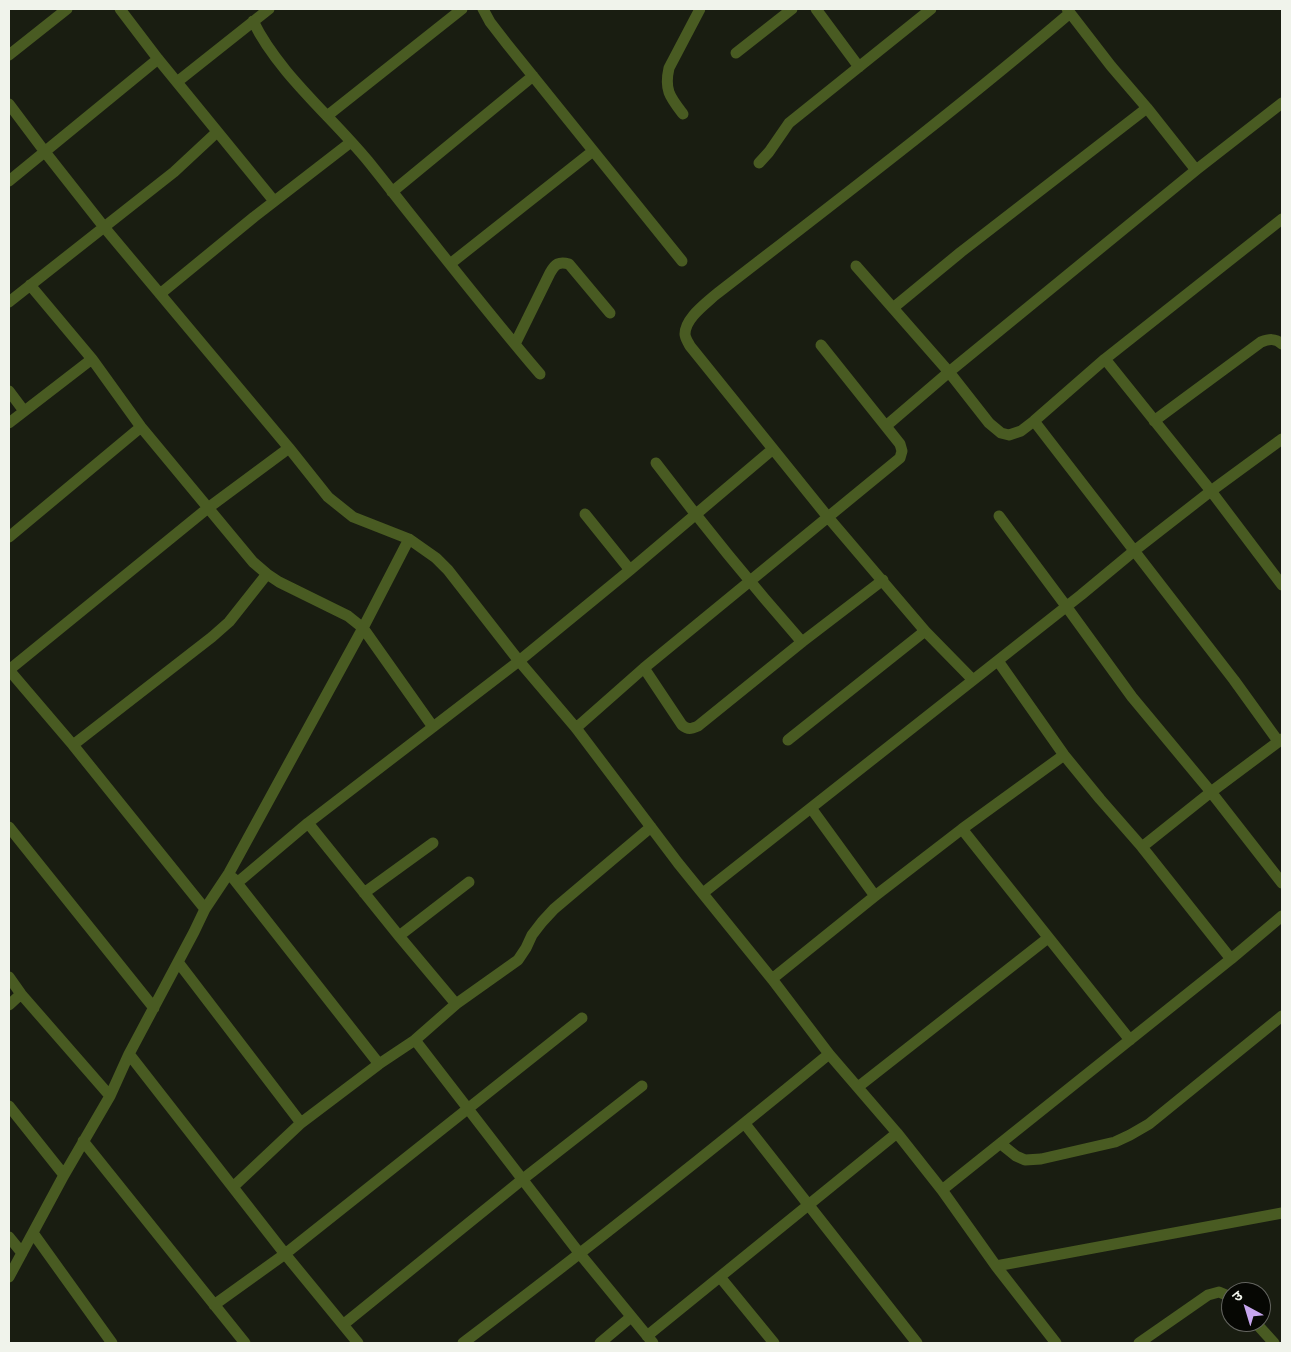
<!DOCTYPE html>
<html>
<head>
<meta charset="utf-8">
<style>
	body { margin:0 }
	#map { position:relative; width:1291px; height:1352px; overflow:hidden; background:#191d11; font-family:"Space Grotesk","Noto Sans Devanagari",sans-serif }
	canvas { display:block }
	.frame { position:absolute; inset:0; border:10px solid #f0f3eb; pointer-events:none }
	.north { position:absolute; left:1221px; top:1282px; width:50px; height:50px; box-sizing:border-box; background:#060703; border:1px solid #646560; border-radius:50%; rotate:321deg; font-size:14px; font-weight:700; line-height:20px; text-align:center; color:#f0f3eb }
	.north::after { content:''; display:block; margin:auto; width:18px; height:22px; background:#c7a6ef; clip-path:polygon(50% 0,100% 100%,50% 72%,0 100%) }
</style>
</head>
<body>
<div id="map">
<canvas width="1291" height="1352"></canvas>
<div class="frame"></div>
<div class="north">उ</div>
</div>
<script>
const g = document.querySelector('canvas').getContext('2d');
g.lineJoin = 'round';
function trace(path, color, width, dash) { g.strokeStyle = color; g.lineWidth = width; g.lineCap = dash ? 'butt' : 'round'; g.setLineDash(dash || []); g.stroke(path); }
const street = new Path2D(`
	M 120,9 L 158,59 L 274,201
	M 483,9 L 490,22 L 507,44 L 682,261
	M 816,9 L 859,67
	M 1067,9 L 1111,66 L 1147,108 L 1196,170
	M 253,21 C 278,73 332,117 368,161 C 385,182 401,203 418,224 C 458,274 498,325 540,374
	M 736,53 L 792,9
	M 9,55 L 67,9
	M 177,82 L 269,9
	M 9,104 L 45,152 L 104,227 L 289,448 L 328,497 L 353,517 L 409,539 L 436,558 L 448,570 L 519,661 L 576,728 L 678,863 L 772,979 L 829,1054 L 897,1133 L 942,1190 L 996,1266 L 1056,1343
	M 683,114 C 670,97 664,90 669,68 L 700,9
	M 327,116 L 462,9
	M 759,163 L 769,152 L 789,123 L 931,9
	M 9,181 L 158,59
	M 392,192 L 533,76
	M 450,264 L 593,151
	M 856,266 L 949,372 L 989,423 L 1001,433 L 1009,435 L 1021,431 L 1034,421 L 1105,359 L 1282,219
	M 30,285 L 92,359 L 141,427 L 253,562 L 267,574 L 279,582 L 348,616 L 363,628 L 433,727
	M 160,294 L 254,217 L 351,142
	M 9,302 L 174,172 L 217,132
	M 893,308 L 961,252 L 1147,108
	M 515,344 L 550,273 C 555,264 559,261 569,264 L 610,313
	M 1105,359 L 1211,491 L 1282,585
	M 9,391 L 24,411
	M 1034,421 L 1234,680 L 1278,741
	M 1154,421 L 1261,342 C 1269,339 1275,338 1282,344
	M 9,423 L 92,359
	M 886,426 L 949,372 L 1196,170 L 1282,103
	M 656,463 C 703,525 751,584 802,642
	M 585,514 L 630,570
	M 999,516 L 1066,606 L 1132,697 L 1211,792 L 1282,883
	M 9,537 L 141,427
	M 998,661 L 1064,755 L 1100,799 L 1142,847 L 1231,959
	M 644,668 L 682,725 C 688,730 691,729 698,726 L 802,642 L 883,580
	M 9,670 L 208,508 L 289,448
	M 9,670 L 73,745 L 205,909
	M 973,680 L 925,631 L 827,516 L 690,346 C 688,342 685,338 685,334 C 685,319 704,305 714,296 C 834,203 955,111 1070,13
	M 576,728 L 644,668 L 900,458 L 902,451 L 900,444 L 821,345
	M 788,740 L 925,631
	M 73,745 L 212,637 L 229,622 L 267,574
	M 811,808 L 875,896
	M 308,823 L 399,936 L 456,1004
	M 9,827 L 154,1008
	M 962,829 L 1130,1040
	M 1142,847 L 1211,792 L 1282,739
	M 233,878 L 379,1064
	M 237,883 L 308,823 L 519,661 L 630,570 L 773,449
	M 364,893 L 433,843
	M 703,893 L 1081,595 L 1134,551 L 1211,491 L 1282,439
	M 399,936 L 469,882
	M 178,962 L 301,1123
	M 9,977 L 21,994 L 110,1096
	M 772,979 L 875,896 L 962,829 L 1064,755
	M 9,1005 L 21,994
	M 415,1040 L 580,1254 L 653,1343
	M 129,1054 L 285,1254 L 358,1343
	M 858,1087 L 1048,938
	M 9,1106 L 64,1175
	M 745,1124 L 917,1343
	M 83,1141 L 245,1343
	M 1001,1144 L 1016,1156 L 1025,1160 L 1041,1159 L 1115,1142 L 1130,1135 L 1149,1124 L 1282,1016
	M 233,1187 L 301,1123 L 379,1064 L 415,1040 L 456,1004 L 518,960 L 526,948 L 532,935 L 542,922 L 554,909 L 651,827
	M 942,1190 L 1231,959 L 1282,916
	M 33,1233 L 112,1343
	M 9,1237 L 22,1253
	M 996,1266 L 1282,1213
	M 9,1277 L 64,1175 L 110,1096 L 129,1054 L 194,932 L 205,909 L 229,873 L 363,628 L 409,539
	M 720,1277 L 774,1343
	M 214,1305 L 285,1254 L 582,1018
	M 1255,1322 L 1274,1343
	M 344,1324 L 523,1179 L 642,1086
	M 647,1336 L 897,1133
	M 463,1343 C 587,1249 709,1153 829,1054
	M 600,1343 L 631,1317
	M 1139,1343 L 1208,1295 L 1219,1292 L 1231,1297`);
trace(street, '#495b22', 11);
</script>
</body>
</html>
